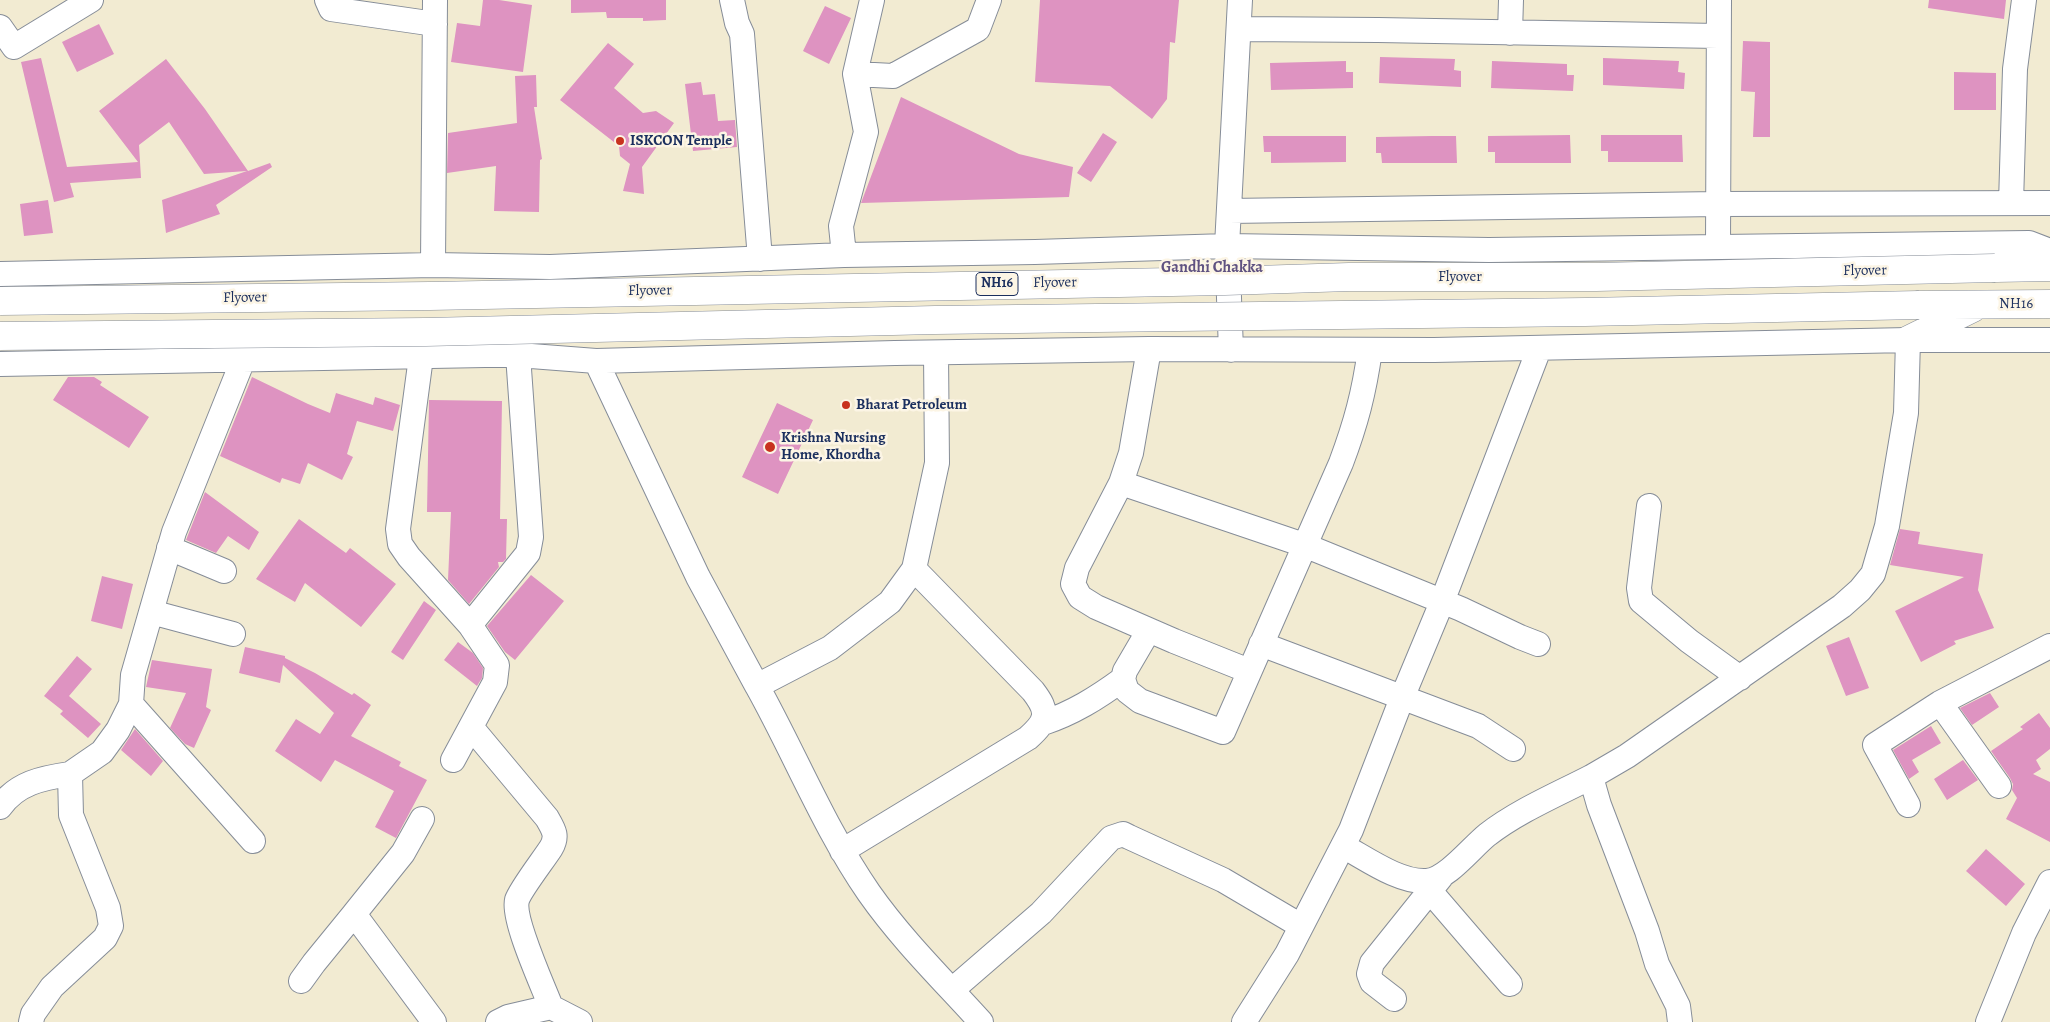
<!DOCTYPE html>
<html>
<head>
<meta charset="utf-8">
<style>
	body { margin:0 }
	canvas { display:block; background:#f2ebd2 }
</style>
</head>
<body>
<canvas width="2050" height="1022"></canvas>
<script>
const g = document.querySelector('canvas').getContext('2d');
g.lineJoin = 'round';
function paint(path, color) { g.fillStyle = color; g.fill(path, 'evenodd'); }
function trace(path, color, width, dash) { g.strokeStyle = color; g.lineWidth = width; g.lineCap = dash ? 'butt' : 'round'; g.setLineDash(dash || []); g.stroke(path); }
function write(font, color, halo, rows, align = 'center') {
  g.font = font + ' Alegreya,serif'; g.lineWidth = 5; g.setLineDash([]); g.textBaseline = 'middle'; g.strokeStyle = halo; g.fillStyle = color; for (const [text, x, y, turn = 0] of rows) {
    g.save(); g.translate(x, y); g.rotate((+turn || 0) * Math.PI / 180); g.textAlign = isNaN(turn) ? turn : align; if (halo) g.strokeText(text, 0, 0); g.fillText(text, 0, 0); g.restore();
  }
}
const building = new Path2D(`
	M 483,0 L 499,0 L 532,5 L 523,72 L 451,62 L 457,23 L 480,26 Z
	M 571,0 L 666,0 L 666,20 L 643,21 L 643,18 L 607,18 L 606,12 L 571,13 Z
	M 1040,0 L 1179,0 L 1175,43 L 1170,42 L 1167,99 L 1152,119 L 1110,86 L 1035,82 Z
	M 1929,0 L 2006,0 L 2004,19 L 1928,8 Z
	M 825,6 L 851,18 L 829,64 L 803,51 Z
	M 99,24 L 114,54 L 77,72 L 62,42 Z
	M 1743,41 L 1770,42 L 1770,137 L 1753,137 L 1755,92 L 1741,91 Z
	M 608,43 L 634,64 L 614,88 L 643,113 L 656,111 L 674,123 L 642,167 L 644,194 L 623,191 L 630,164 L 620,156 L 619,146 L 560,100 Z
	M 1380,57 L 1455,59 L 1454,70 L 1461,71 L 1461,87 L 1379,83 Z
	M 41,58 L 67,167 L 138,162 L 99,111 L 166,59 L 205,109 L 248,171 L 270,163 L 272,167 L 216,205 L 220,214 L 166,233 L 162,200 L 247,171 L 204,174 L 169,122 L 139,145 L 141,178 L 70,183 L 74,197 L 54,202 L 21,62 Z
	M 1603,58 L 1679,61 L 1678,72 L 1685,73 L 1684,89 L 1603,85 Z
	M 1346,61 L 1346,72 L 1353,72 L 1353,88 L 1271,90 L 1270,63 Z
	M 1492,61 L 1567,64 L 1567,75 L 1574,75 L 1573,91 L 1491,88 Z
	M 1954,72 L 1996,73 L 1996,110 L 1954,110 Z
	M 536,75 L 537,107 L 534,107 L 542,159 L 540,160 L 539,212 L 494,211 L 496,166 L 447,173 L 448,133 L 517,123 L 515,76 Z
	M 701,82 L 703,95 L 715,94 L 718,121 L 735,120 L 737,147 L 693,151 L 685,84 Z
	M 901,97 L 1019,154 L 1073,167 L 1069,197 L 861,203 Z
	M 1103,133 L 1117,142 L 1091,182 L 1077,173 Z
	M 1570,135 L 1571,163 L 1495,163 L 1495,152 L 1488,152 L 1488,136 Z
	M 1601,135 L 1682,135 L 1683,162 L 1608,162 L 1608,151 L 1601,151 Z
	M 1263,136 L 1346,136 L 1346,162 L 1271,163 L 1271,152 L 1264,152 Z
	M 1432,136 L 1456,136 L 1457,163 L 1382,163 L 1381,153 L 1376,153 L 1376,137 Z
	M 48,200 L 53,233 L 24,236 L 20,204 Z
	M 68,377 L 94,377 L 102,382 L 100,385 L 149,417 L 129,448 L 53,400 Z
	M 252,377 L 308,404 L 330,413 L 336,393 L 373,405 L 375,397 L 400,405 L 393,431 L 357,421 L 347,454 L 353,457 L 342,480 L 308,463 L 300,484 L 282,478 L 280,483 L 220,456 Z
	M 429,400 L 502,401 L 500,519 L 507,519 L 506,559 L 503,562 L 498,562 L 499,567 L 469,604 L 448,580 L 451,512 L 427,512 Z
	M 777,403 L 813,420 L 778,494 L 742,477 Z
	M 205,492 L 259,532 L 249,550 L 228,536 L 216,553 L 186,540 Z
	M 299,519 L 346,553 L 350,548 L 396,584 L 361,627 L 305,583 L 295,602 L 256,579 Z
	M 1900,529 L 1920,532 L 1918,544 L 1983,554 L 1978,590 L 1994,628 L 1954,641 L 1956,644 L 1921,662 L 1895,611 L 1964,577 L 1890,565 Z
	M 531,575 L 564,601 L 515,660 L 505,652 L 487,626 Z
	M 102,576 L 133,584 L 122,629 L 91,621 Z
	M 424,601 L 436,610 L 403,660 L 391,652 Z
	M 1849,637 L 1869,688 L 1846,696 L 1826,646 Z
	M 458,642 L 473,653 L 483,668 L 482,678 L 477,686 L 444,660 Z
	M 245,647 L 285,656 L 285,658 L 315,673 L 352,695 L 354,693 L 371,705 L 351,736 L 401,762 L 399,766 L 427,780 L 396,838 L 375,827 L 394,791 L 335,760 L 321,782 L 275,751 L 296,719 L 320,734 L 334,713 L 283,665 L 280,683 L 239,673 Z
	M 77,656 L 92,669 L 69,696 L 101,724 L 88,738 L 60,714 L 63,711 L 44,696 Z
	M 152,660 L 212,669 L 206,707 L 211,710 L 194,748 L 185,744 L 170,728 L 186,693 L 146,687 Z
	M 1990,693 L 1999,707 L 1972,725 L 1960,708 Z
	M 2039,713 L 2050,728 L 2050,749 L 2036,760 L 2041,769 L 2033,774 L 2050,782 L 2050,842 L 2006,819 L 2017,798 L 2012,790 L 2013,784 L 2010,778 L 1991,751 L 2023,729 L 2020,727 Z
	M 1931,726 L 1941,743 L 1912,760 L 1919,772 L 1909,779 L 1893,750 Z
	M 135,729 L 163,761 L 151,776 L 121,750 Z
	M 1963,760 L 1978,780 L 1947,800 L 1934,779 Z
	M 1986,849 L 2025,884 L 2006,906 L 1966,871 Z`);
const minor = new Path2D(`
	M 327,0 L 331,9 L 435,24
	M 732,0 L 737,23 L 742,34 L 760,259
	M 0,27 L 14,47 L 91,0
	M 1239,29 L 1378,30 L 1718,36
	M 1510,33 L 1511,0
	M 855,74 L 893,76 L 978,29 L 989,0
	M 2011,203 L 2015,69 L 2024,0
	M 1229,211 L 1718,204 L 2050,203
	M 1718,246 L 1719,0
	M 844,255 L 841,226 L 866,132 L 855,74 L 872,0
	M 433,265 L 435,0
	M 0,274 L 433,265 L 550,267 L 844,255 L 1035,252 L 1227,246 L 1489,250 L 2029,243 L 2050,251
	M 1149,349 L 1131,453 L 1121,483 L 1077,568 L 1073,584 L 1080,597 L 1096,607 L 1174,641 L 1249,671
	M 1231,350 L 1227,246 L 1240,0
	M 936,353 L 937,463 L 914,569 L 890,602 L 830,648 L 757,686 C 795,754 824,828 869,893 C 902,940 943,980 981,1022
	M 421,357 L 398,529 L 400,544 L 409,557 L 470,625 L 497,665 L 495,682 L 453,760
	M 596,361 L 698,577 L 757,686
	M 0,364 L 485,355 L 518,355 L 596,361 L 895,353 L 1149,349 L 1434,350 L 1908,340 L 2050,340
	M 1121,483 L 1304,545 L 1461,609 L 1520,637 L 1538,644
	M 1649,506 L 1639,588 L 1641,601 L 1689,641 L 1740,678
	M 169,548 L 224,571
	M 151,612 L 233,634
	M 470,625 L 528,553 L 531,537 L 518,355
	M 1149,630 L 1125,671 L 1123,679 L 1127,691 L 1140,701 L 1223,732 L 1341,463 C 1356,423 1364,393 1370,350
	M 1261,644 L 1478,726 L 1513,749
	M 1940,703 L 1999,786
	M 131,704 L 253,841
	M 1043,723 C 1073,713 1097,698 1123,679
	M 471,727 L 547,818 C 554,830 558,836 551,848 C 544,859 520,890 517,900 C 512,919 543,986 551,1007
	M 1591,777 L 1627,756 L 1842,606 L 1860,590 L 1873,574 L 1887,526 L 1906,413 L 1908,340
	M 1908,805 L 1875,745 L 1940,703 L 2050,646
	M 0,807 C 17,783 42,778 70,774
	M 422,819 L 403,853 L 354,914 L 434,1022
	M 1343,846 C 1367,859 1400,883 1427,881 C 1447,879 1471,848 1487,835 C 1518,811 1556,795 1591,777 L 1599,805 L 1647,931 L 1657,964 L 1678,1006 L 1680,1022
	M 842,851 L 1028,738 C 1048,720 1049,712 1033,691 L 914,569
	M 1430,891 L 1510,984
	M 301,981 L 314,963 L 354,914
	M 952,990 L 1041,913 L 1111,838 L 1123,834 L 1129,837 L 1223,880 L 1301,926
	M 1394,999 L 1372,982 L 1369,974 L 1372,963 L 1441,877
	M 31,1022 L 33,1014 L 52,987 L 105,938 L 111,926 L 108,908 L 71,815 L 70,774 L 102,752 L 118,730 L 131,704 L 133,675 L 174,532 L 243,360
	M 498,1022 L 508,1017 L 551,1007 L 580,1022
	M 1244,1022 L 1287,954 L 1351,830 L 1402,698 L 1442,602 L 1539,349
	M 1988,1022 L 2024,933 L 2050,882`);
const highway = new Path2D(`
	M 1995,268 L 2050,267
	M 1919,305 L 2050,304
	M 1908,340 L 1973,308`);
const highwayBridge = new Path2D(`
	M 0,301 L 430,296 L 1225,281 L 1349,277 L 1596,277 L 1995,268
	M 0,336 L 426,332 L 935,320 L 1585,312 L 1919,305`);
const markers = [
	[620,141,5,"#c8321e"],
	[846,405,5,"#c8321e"],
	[770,447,6,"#c8321e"]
];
const shields = [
	[997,284,42]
];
const shieldNames = [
	["NH16",997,284]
];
const poiNames = [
	["ISKCON Temple",630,141],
	["Bharat Petroleum",856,405],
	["Krishna Nursing",781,438],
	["Home, Khordha",781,455]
];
const streetNames = [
	["Flyover",1865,271,-1],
	["Flyover",1460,277],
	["Flyover",1055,283,-1],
	["Flyover",650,291,-1],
	["Flyover",245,298,-1],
	["NH16",2016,304]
];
const neighbourhoodNames = [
	["Gandhi Chakka",1212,268]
];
paint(building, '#de93c1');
trace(minor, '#868d98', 26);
trace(highway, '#868d98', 29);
trace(minor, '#fff', 24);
trace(highway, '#fff', 28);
trace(highwayBridge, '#868d98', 29, []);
trace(highwayBridge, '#fff', 28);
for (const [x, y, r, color] of markers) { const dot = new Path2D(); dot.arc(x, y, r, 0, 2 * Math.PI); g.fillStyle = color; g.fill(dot); trace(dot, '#fcf5e5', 2); }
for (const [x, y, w] of shields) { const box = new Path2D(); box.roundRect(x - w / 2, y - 11.5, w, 23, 4); g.fillStyle = '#fcf5e5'; g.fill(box); trace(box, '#1b2f5e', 1); }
write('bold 14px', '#1b2f5e', null, shieldNames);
write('bold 15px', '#1b2f5e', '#fcf5e5', poiNames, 'left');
write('15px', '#1b2f5e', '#fcf5e5', streetNames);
write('bold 16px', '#5f5281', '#fcf5e5', neighbourhoodNames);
</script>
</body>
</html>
